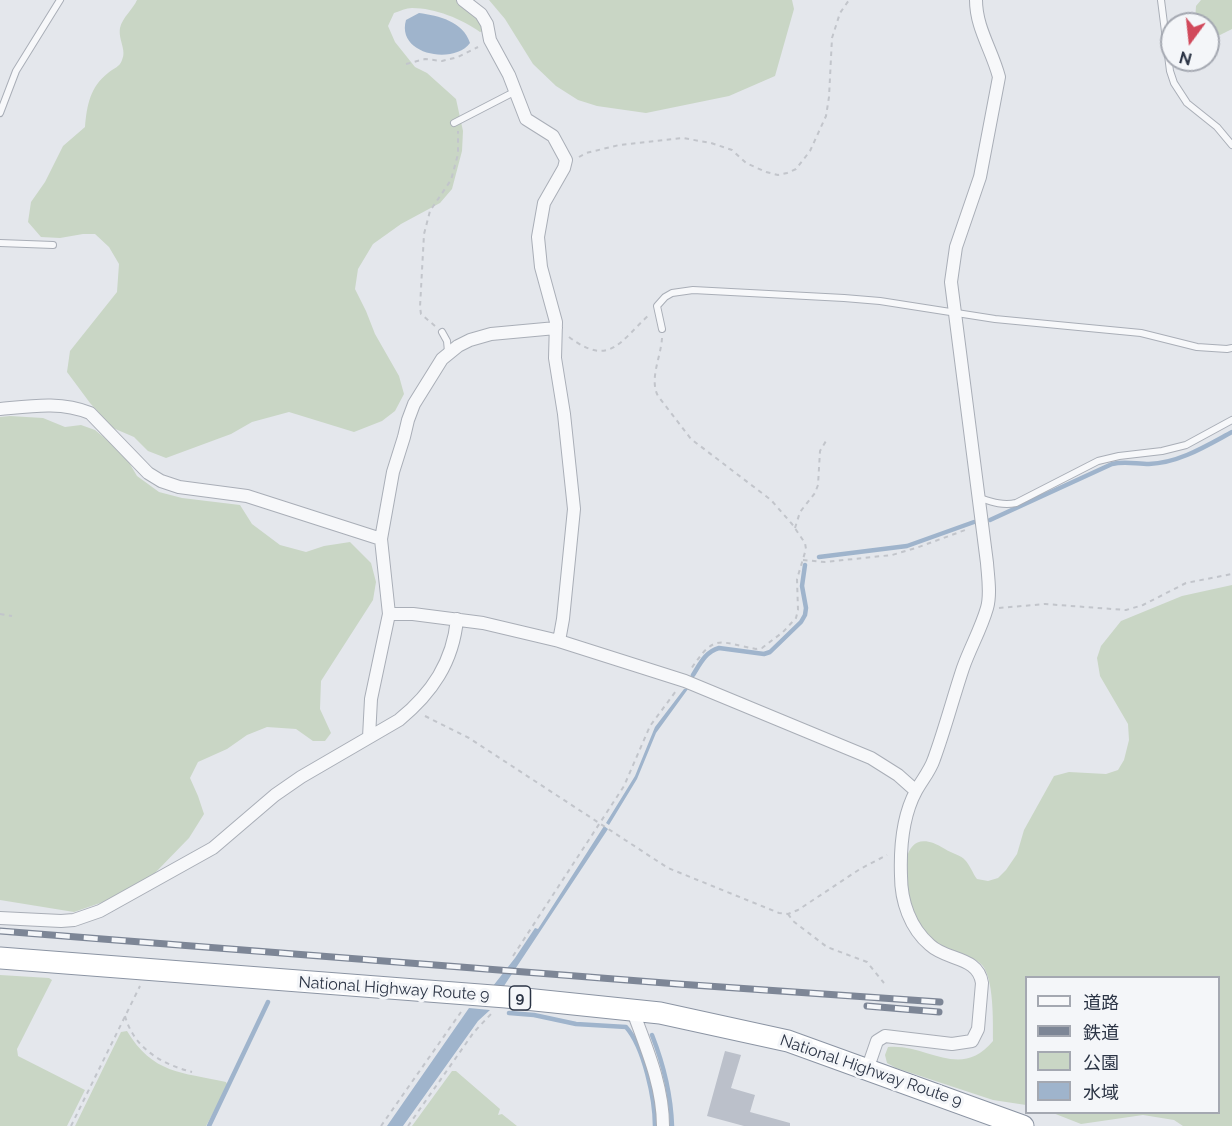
<!DOCTYPE html>
<html>
<head>
<meta charset="utf-8">
<style>
	body { margin:0 }
	#map { position:relative; width:1232px; height:1126px; overflow:hidden; background:#e4e7ec; font-family:Raleway,"Noto Sans JP",sans-serif }
	canvas { display:block }
	.legend { position:absolute; left:1025px; top:976px; width:195px; height:138px; box-sizing:border-box; background:#f4f6f9; border:2px solid #a4a8b1; margin:0; padding:8px 10px; list-style:none; font-size:18px; color:#2b3445 }
	.legend li { display:flex; align-items:center; gap:12px; height:30px }
	.legend b { width:30px; border:2px solid #a4a8b1 }
	.north { position:absolute; left:1160px; top:12px; width:60px; height:60px; box-sizing:border-box; background:#f4f6f9; border:2px solid #a4a8b1; border-radius:50%; rotate:195deg; font-size:16px; font-weight:700; line-height:24px; text-align:center; color:#2b3445 }
	.north::after { content:''; display:block; margin:auto; width:21px; height:27px; background:#d1495b; clip-path:polygon(50% 0,100% 100%,50% 72%,0 100%) }
</style>
</head>
<body>
<div id="map">
<canvas width="1232" height="1126"></canvas>
<ul class="legend">
<li><b style="height:8px;background:#f7f8fa"></b>道路</li>
<li><b style="height:8px;background:#7d8696"></b>鉄道</li>
<li><b style="height:16px;background:#c9d6c5"></b>公園</li>
<li><b style="height:16px;background:#9fb4cc"></b>水域</li>
</ul>
<div class="north">N</div>
</div>
<script>
const g = document.querySelector('canvas').getContext('2d');
g.lineJoin = 'round';
function paint(path, color) { g.fillStyle = color; g.fill(path, 'evenodd'); }
function trace(path, color, width, dash) { g.strokeStyle = color; g.lineWidth = width; g.lineCap = dash ? 'butt' : 'round'; g.setLineDash(dash || []); g.stroke(path); }
function write(font, color, halo, rows, align = 'center') {
  g.font = font + ' Raleway,sans-serif'; g.lineWidth = 6; g.setLineDash([]); g.textBaseline = 'middle'; g.strokeStyle = halo; g.fillStyle = color; for (const [text, x, y, turn = 0] of rows) {
    g.save(); g.translate(x, y); g.rotate((+turn || 0) * Math.PI / 180); g.textAlign = isNaN(turn) ? turn : align; if (halo) g.strokeText(text, 0, 0); g.fillText(text, 0, 0); g.restore();
  }
}
const green = new Path2D(`
	M 137,0 L 458,0 L 481,18 L 483,31 L 480,32 C 462,19 435,8 412,8 C 406,8 400,11 394,13 L 388,26 L 395,42 L 415,67 L 427,73 L 456,99 L 463,131 L 462,151 L 452,189 L 440,203 L 401,224 L 373,244 L 358,269 L 355,289 L 366,311 L 375,334 L 399,376 L 404,394 L 395,411 L 382,421 L 354,432 L 289,412 L 252,422 L 231,434 L 166,458 L 148,451 L 134,437 L 113,428 L 90,403 L 67,372 L 70,351 L 117,292 L 119,264 L 109,247 L 95,234 L 83,234 L 60,238 L 41,237 L 28,222 L 31,202 L 45,182 L 63,146 L 85,127 C 87,105 90,87 108,73 C 114,68 120,67 122,60 C 127,50 118,40 120,28 C 122,18 133,9 137,0 Z
	M 489,0 L 792,0 L 794,9 L 775,76 L 729,96 L 646,113 L 597,106 L 578,100 L 556,86 L 533,64 L 505,19 Z
	M 1201,0 L 1232,0 L 1232,29 L 1220,35 L 1208,32 L 1208,24 L 1197,24 L 1195,22 L 1196,6 Z
	M 10,416 L 43,418 L 65,427 L 81,425 L 95,430 L 124,454 L 137,476 L 159,492 L 182,498 L 240,505 L 252,524 L 280,545 L 306,552 L 324,546 L 350,542 L 371,563 L 376,582 L 373,600 L 321,681 L 320,709 L 331,733 L 325,741 L 313,741 L 296,729 L 267,727 L 247,735 L 227,749 L 198,762 L 190,778 L 198,796 L 204,814 L 189,838 L 154,874 L 103,902 L 74,912 L 0,900 L 0,417 Z
	M 1232,585 L 1232,1126 L 1183,1126 L 1174,1120 L 1143,1115 L 1081,1124 L 1053,1113 L 1218,1112 L 1218,978 L 1026,978 L 1026,1105 L 993,1100 L 896,1068 L 887,1063 L 885,1055 L 888,1047 C 927,1043 960,1081 993,1041 C 993,1022 994,978 982,965 C 973,955 959,956 948,951 C 932,943 907,912 905,894 C 902,864 906,824 945,849 C 951,853 961,855 965,860 C 970,865 973,874 977,879 L 988,881 L 998,878 L 1006,870 L 1017,854 L 1024,830 L 1054,776 L 1069,772 L 1106,774 L 1118,770 L 1124,760 L 1129,740 L 1128,724 L 1100,676 L 1097,658 L 1101,646 L 1121,621 L 1182,596 Z
	M 0,975 L 49,978 L 52,980 L 17,1049 L 18,1056 L 85,1090 L 67,1126 L 0,1126 Z
	M 127,1031 C 153,1074 181,1072 226,1082 L 228,1086 L 206,1126 L 75,1126 L 121,1032 Z
	M 452,1071 L 456,1071 L 500,1109 L 498,1115 L 502,1114 L 517,1126 L 412,1126 Z`);
const water = new Path2D(`
	M 419,13 C 439,16 463,21 470,43 C 454,65 396,55 406,20 Z
	M 684,689 L 688,689 L 656,733 L 637,779 L 609,825 L 606,823 L 635,776 L 655,727 Z
	M 604,826 L 608,829 L 498,995 L 493,986 L 515,958 L 535,928 L 538,929 Z
	M 469,1008 L 490,1010 L 478,1021 L 403,1126 L 387,1126 Z`);
const stream = new Path2D(`
	M 990,520 L 1112,464 C 1125,461 1136,464 1149,464 C 1179,463 1206,446 1232,432
	M 819,557 L 907,546 L 974,522
	M 693,675 C 700,664 705,652 719,648 L 764,654 L 770,652 L 801,622 L 805,615 L 806,608 L 802,586 L 805,565
	M 509,1013 L 534,1015 L 576,1024 L 626,1027 C 644,1047 655,1099 655,1126
	M 652,1035 C 663,1063 671,1096 672,1126
	M 209,1126 L 268,1002`);
const building = new Path2D(`
	M 725,1051 L 741,1055 L 731,1088 L 755,1095 L 750,1112 L 790,1123 L 790,1126 L 744,1126 L 707,1116 Z`);
const path = new Path2D(`
	M 406,64 L 425,59 L 442,61 L 458,57 L 478,47
	M 579,157 L 586,153 L 619,145 L 683,138 L 711,143 L 732,150 L 746,163 L 766,172 L 778,175 L 787,173 L 796,169 L 810,151 L 826,116 L 829,97 L 832,38 L 840,13 L 849,0
	M 435,326 L 421,314 L 420,307 L 424,234 L 430,211 L 451,180 L 458,154 L 458,131
	M 569,337 C 610,368 620,341 649,315
	M 662,338 C 661,357 649,379 658,396 L 691,439 L 771,500 L 792,524 L 805,543 L 806,549 L 797,579 L 798,610 L 796,618 L 783,632 L 762,648 L 756,649 C 718,642 715,633 691,669
	M 795,528 L 800,512 L 815,493 L 818,485 L 820,451 L 826,441
	M 803,560 L 825,562 L 892,555 L 916,548 L 968,529
	M 999,608 L 1045,604 L 1126,610 L 1143,605 L 1186,583 L 1232,574
	M 0,614 L 12,616
	M 425,716 L 469,738 L 668,868 L 779,913 L 788,914 L 798,910 L 860,869 L 887,855
	M 788,914 L 793,921 L 827,947 L 867,962 L 884,983
	M 513,956 L 624,786 L 650,726 L 676,691
	M 125,1016 C 134,1048 161,1064 192,1072
	M 71,1126 L 140,986
	M 381,1126 L 461,1012
	M 408,1126 L 474,1032 L 492,1013`);
const service = new Path2D(`
	M 1161,0 L 1170,71 L 1174,83 L 1187,103 L 1217,127 L 1232,145
	M 0,113 L 16,71 L 60,0
	M 454,123 L 514,92
	M 0,243 L 53,245
	M 662,329 L 657,306 L 665,297 L 672,293 L 693,290 L 844,298 L 880,301 L 995,319 L 1141,333 L 1197,347 L 1227,349 L 1232,348
	M 442,332 L 447,341 L 448,352
	M 980,498 C 992,502 1003,506 1016,503 L 1098,461 L 1119,456 L 1162,451 L 1186,445 L 1232,420`);
const minor = new Path2D(`
	M 463,0 L 481,14 L 487,24 L 490,40 L 509,75 L 526,119 L 553,136 L 566,160 L 564,168 L 544,203 L 538,237 L 541,267 L 556,322 L 555,358 L 564,414 L 574,509 L 563,619 L 559,641
	M 0,409 C 31,406 61,401 90,413 L 148,473 L 161,481 L 179,487 L 247,496 L 381,539
	M 389,614 L 413,614 L 483,623 L 559,641 L 685,681 L 871,758 L 898,775 L 916,791
	M 369,737 L 371,699 L 389,614 L 381,539 L 393,472 L 404,437 L 408,420 L 414,404 L 442,359 L 458,346 L 470,340 L 491,334 L 556,328
	M 0,918 L 61,921 L 74,920 L 100,911 L 213,848 L 275,795 L 301,777 L 399,720 C 432,693 453,662 457,619
	M 632,1009 C 646,1047 663,1085 663,1126
	M 867,1070 L 877,1041 L 885,1036 L 952,1044 L 972,1041 L 978,1029 L 982,983 C 978,956 947,961 930,945 C 910,928 901,901 901,876 C 900,848 903,815 916,791 C 922,780 930,771 934,759 C 945,729 953,698 963,668 C 970,648 981,629 987,608 C 991,594 988,577 987,563 L 951,282 L 956,247 L 980,177 L 999,77 C 992,50 976,28 976,0`);
const trunk = new Path2D(`
	M 0,958 L 506,997 L 660,1013 L 788,1041 L 1023,1126`);
const rail = new Path2D(`
	M 0,931 L 678,984 L 940,1002
	M 867,1006 L 939,1012`);
const shields = [
	[520,998,21]
];
const shieldNames = [
	["9",520,998]
];
const streetNames = [
	["National Highway Route 9",394,989,4],
	["National Highway Route 9",871,1071,19]
];
paint(green, '#c9d6c5');
paint(water, '#9fb4cc');
trace(stream, '#9fb4cc', 4.5);
paint(building, '#bbc0ca');
trace(service, '#a9aeb7', 8);
trace(minor, '#a9aeb7', 14);
trace(trunk, '#8b94a3', 23);
trace(path, '#c2c5cb', 2, [4.5, 4.5]);
trace(service, '#f7f8fa', 6);
trace(minor, '#f7f8fa', 12);
trace(trunk, '#fff', 21);
trace(rail, '#7d8696', 7);
trace(rail, '#f4f6f9', 4.5, [14]);
for (const [x, y, w] of shields) { const box = new Path2D(); box.roundRect(x - w / 2, y - 12, w, 24, 4.5); g.fillStyle = '#f4f6f9'; g.fill(box); trace(box, '#2b3445', 1.5); }
write('bold 15px', '#2b3445', null, shieldNames);
write('16px', '#2b3445', '#f4f6f9', streetNames);
</script>
</body>
</html>
